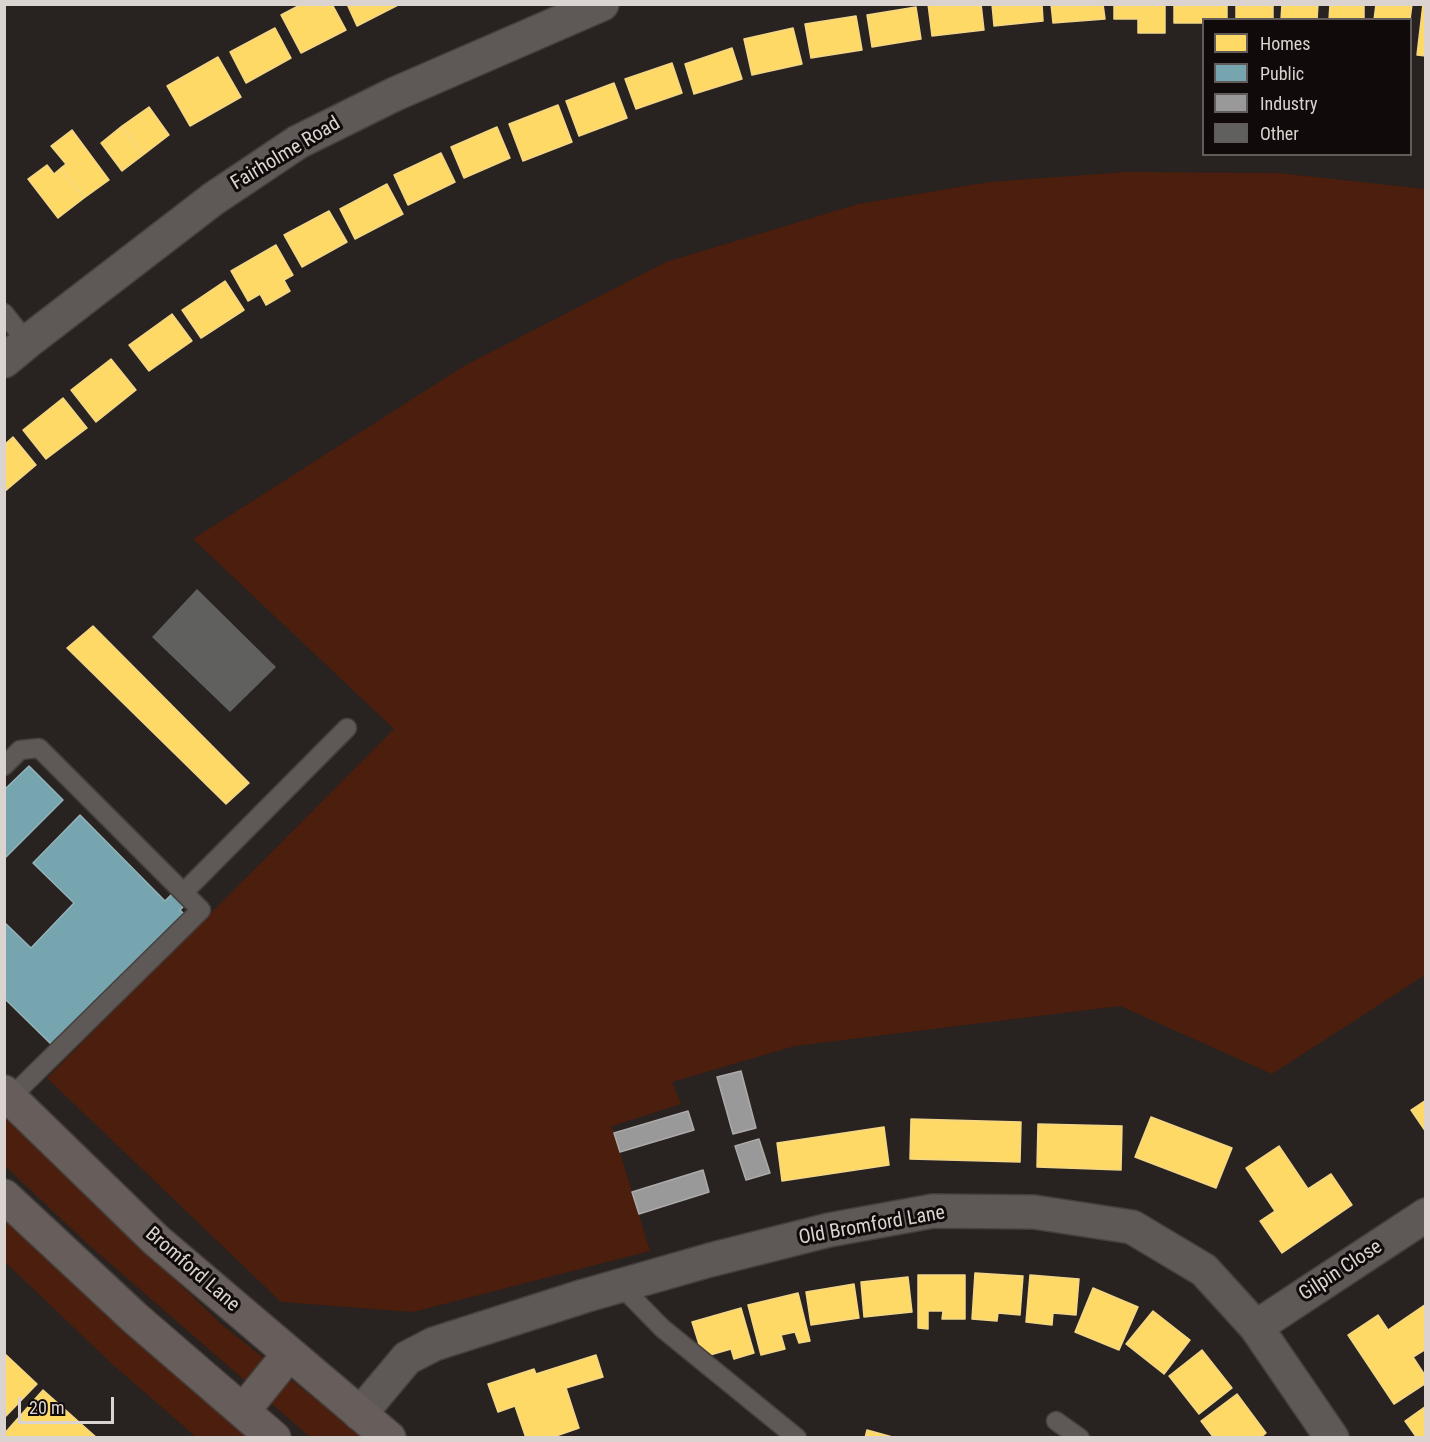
<!DOCTYPE html>
<html>
<head>
<meta charset="utf-8">
<style>
	body { margin:0 }
	#map { position:relative; width:1430px; height:1442px; overflow:hidden; background:#282220; font-family:"Roboto Condensed",sans-serif }
	canvas { display:block }
	.frame { position:absolute; inset:0; border:6px solid #dbd3d0; pointer-events:none }
	.legend { position:absolute; left:1202px; top:18px; width:210px; height:138px; box-sizing:border-box; background:#100b0a; border:2px solid #615b59; margin:0; padding:8px 10px; list-style:none; font-size:18px; color:#dbd3d0 }
	.legend li { display:flex; align-items:center; gap:12px; height:30px }
	.legend b { width:30px; border:2px solid #615b59 }
	.scale { position:absolute; left:18px; top:1397px; width:96px; height:27px; box-sizing:border-box; border:3px solid #dbd3d0; border-top:0; padding-left:8px; font-size:18px; line-height:21px; white-space:nowrap; color:#dbd3d0; -webkit-text-stroke:4px #100b0a; paint-order:stroke }
</style>
</head>
<body>
<div id="map">
<canvas width="1430" height="1442"></canvas>
<div class="frame"></div>
<ul class="legend">
<li><b style="height:16px;background:#ffd966"></b>Homes</li>
<li><b style="height:16px;background:#76a5af"></b>Public</li>
<li><b style="height:16px;background:#999"></b>Industry</li>
<li><b style="height:16px;background:#60605f"></b>Other</li>
</ul>
<div class="scale">20 m</div>
</div>
<script>
const g = document.querySelector('canvas').getContext('2d');
g.lineJoin = 'round';
function paint(path, color) { g.fillStyle = color; g.fill(path, 'evenodd'); }
function trace(path, color, width, dash) { g.strokeStyle = color; g.lineWidth = width; g.lineCap = dash ? 'butt' : 'round'; g.setLineDash(dash || []); g.stroke(path); }
function write(font, color, halo, rows, align = 'center') {
  g.font = font + ' "Roboto Condensed",sans-serif'; g.lineWidth = 6; g.setLineDash([]); g.textBaseline = 'middle'; g.strokeStyle = halo; g.fillStyle = color; for (const [text, x, y, turn = 0] of rows) {
    g.save(); g.translate(x, y); g.rotate((+turn || 0) * Math.PI / 180); g.textAlign = isNaN(turn) ? turn : align; if (halo) g.strokeText(text, 0, 0); g.fillText(text, 0, 0); g.restore();
  }
}
const green = new Path2D(`
	M 1126,172 L 1278,173 L 1425,189 L 1425,975 L 1272,1074 L 1120,1006 L 795,1046 L 672,1082 L 681,1104 L 612,1126 L 650,1251 L 413,1312 L 281,1302 L 47,1078 L 394,729 L 193,539 L 464,366 L 666,262 L 858,204 L 989,182 Z
	M 4,1114 L 220,1323 L 363,1437 L 310,1437 L 90,1246 L 5,1166 Z
	M 4,1216 L 256,1437 L 196,1437 L 112,1364 L 5,1262 Z`);
const homes = new Path2D(`
	M 302,4 L 332,4 L 346,30 L 301,53 L 281,15 Z
	M 347,4 L 400,4 L 357,26 Z
	M 928,4 L 981,4 L 984,30 L 932,36 Z
	M 992,4 L 1042,4 L 1043,21 L 994,26 Z
	M 1051,4 L 1103,4 L 1105,19 L 1053,23 Z
	M 1114,4 L 1165,4 L 1165,33 L 1138,33 L 1138,19 L 1114,19 Z
	M 1174,4 L 1227,4 L 1227,20 L 1204,20 L 1204,23 L 1174,23 Z
	M 1236,4 L 1273,4 L 1273,20 L 1236,20 Z
	M 1282,4 L 1318,4 L 1317,20 L 1281,20 Z
	M 1330,4 L 1364,4 L 1364,20 L 1329,20 Z
	M 1376,4 L 1412,4 L 1410,20 L 1374,20 Z
	M 1423,4 L 1426,4 L 1426,56 L 1417,55 Z
	M 916,7 L 921,39 L 872,47 L 867,15 Z
	M 856,16 L 862,50 L 811,58 L 805,24 Z
	M 275,28 L 291,58 L 246,83 L 230,52 Z
	M 793,28 L 802,64 L 752,75 L 744,39 Z
	M 732,48 L 742,79 L 694,94 L 685,64 Z
	M 218,57 L 241,97 L 190,126 L 167,86 Z
	M 672,63 L 682,93 L 636,109 L 625,79 Z
	M 614,83 L 627,118 L 579,136 L 566,101 Z
	M 558,105 L 572,142 L 523,161 L 509,124 Z
	M 149,107 L 169,135 L 143,155 L 122,126 Z
	M 122,126 L 143,155 L 122,171 L 101,143 Z
	M 497,127 L 510,158 L 464,178 L 451,147 Z
	M 72,130 L 109,180 L 84,198 L 61,168 L 66,164 L 51,146 Z
	M 441,153 L 455,182 L 408,205 L 394,175 Z
	M 47,165 L 54,174 L 61,168 L 84,198 L 58,218 L 28,179 Z
	M 387,184 L 403,214 L 355,239 L 340,209 Z
	M 329,211 L 347,242 L 302,267 L 284,235 Z
	M 276,245 L 293,275 L 284,280 L 290,291 L 266,305 L 260,294 L 248,301 L 231,271 Z
	M 225,281 L 244,310 L 201,338 L 182,310 Z
	M 172,314 L 192,341 L 149,371 L 129,345 Z
	M 111,359 L 136,390 L 96,422 L 71,390 Z
	M 63,398 L 87,428 L 46,459 L 23,430 Z
	M 13,437 L 36,465 L 4,492 L 4,445 Z
	M 93,626 L 249,783 L 226,804 L 67,648 Z
	M 1426,1100 L 1426,1132 L 1411,1110 Z
	M 1151,1117 L 1232,1148 L 1216,1188 L 1135,1157 Z
	M 911,1119 L 1021,1122 L 1020,1162 L 910,1159 Z
	M 1038,1124 L 1122,1126 L 1121,1170 L 1037,1167 Z
	M 884,1127 L 889,1165 L 782,1181 L 777,1143 Z
	M 1279,1146 L 1308,1189 L 1331,1174 L 1352,1205 L 1282,1253 L 1260,1221 L 1275,1211 L 1246,1168 Z
	M 975,1273 L 1023,1276 L 1020,1315 L 998,1313 L 997,1321 L 972,1319 Z
	M 918,1275 L 965,1275 L 965,1319 L 942,1319 L 943,1311 L 928,1311 L 928,1329 L 918,1328 Z
	M 1030,1275 L 1079,1279 L 1076,1315 L 1053,1313 L 1052,1325 L 1026,1322 Z
	M 908,1277 L 912,1312 L 864,1317 L 861,1282 Z
	M 854,1284 L 859,1318 L 811,1325 L 806,1292 Z
	M 1093,1288 L 1138,1307 L 1119,1350 L 1075,1332 Z
	M 798,1293 L 810,1341 L 799,1343 L 795,1332 L 781,1335 L 785,1349 L 761,1355 L 748,1305 Z
	M 1426,1304 L 1426,1349 L 1413,1357 L 1426,1377 L 1426,1383 L 1394,1404 L 1348,1335 L 1378,1315 L 1388,1330 Z
	M 741,1308 L 754,1353 L 734,1359 L 731,1349 L 703,1357 L 692,1322 Z
	M 1153,1311 L 1190,1340 L 1164,1374 L 1126,1344 Z
	M 1202,1350 L 1232,1388 L 1199,1414 L 1169,1376 Z
	M 4,1353 L 37,1384 L 6,1416 L 4,1415 Z
	M 596,1355 L 603,1377 L 566,1388 L 579,1428 L 556,1436 L 557,1438 L 526,1438 L 515,1406 L 498,1412 L 488,1384 L 534,1369 L 536,1374 Z
	M 43,1390 L 97,1438 L 4,1438 L 4,1434 Z
	M 1237,1394 L 1266,1433 L 1260,1438 L 1214,1438 L 1201,1421 Z
	M 1426,1406 L 1426,1438 L 1417,1438 L 1405,1421 Z
	M 867,1430 L 896,1438 L 865,1438 Z`);
const public = new Path2D(`
	M 29,766 L 63,800 L 4,859 L 4,790 Z
	M 80,815 L 165,901 L 177,889 L 190,900 L 180,910 L 185,915 L 54,1047 L 4,998 L 4,922 L 31,948 L 74,903 L 33,863 Z`);
const industry = new Path2D(`
	M 741,1071 L 756,1128 L 733,1134 L 717,1077 Z
	M 688,1111 L 694,1130 L 620,1152 L 614,1133 Z
	M 759,1139 L 770,1173 L 746,1180 L 735,1146 Z
	M 703,1170 L 709,1192 L 639,1214 L 632,1192 Z`);
const building = new Path2D(`
	M 197,589 L 276,667 L 230,712 L 152,637 Z`);
const service = new Path2D(`
	M 4,313 L 27,342
	M 4,766 L 20,750 L 39,748 L 201,910 L 10,1098
	M 184,892 L 347,728
	M 621,1286 L 662,1328 L 797,1438
	M 1056,1421 L 1080,1438`);
const minor = new Path2D(`
	M 4,361 L 27,342 L 213,199 L 298,142 L 395,94 L 602,4
	M 1256,1327 L 1426,1215
	M 360,1414 L 407,1358 L 434,1344 L 584,1296 L 710,1260 L 829,1230 L 933,1211 L 1034,1212 L 1132,1227 L 1204,1270 L 1256,1327 L 1332,1438`);
const primary = new Path2D(`
	M 4,1092 L 156,1240 L 389,1438
	M 4,1196 L 135,1318 L 274,1438
	M 243,1411 L 289,1354`);
const streetNames = [
	["Fairholme Road",286,154,-31],
	["Old Bromford Lane",872,1226,-10],
	["Bromford Lane",192,1270,41],
	["Gilpin Close",1341,1271,-33]
];
paint(green, '#4b1e0d');
paint(homes, '#ffd966');
trace(homes, '#f4d786', 1.5);
paint(public, '#76a5af');
trace(public, '#94b3b9', 1.5);
paint(industry, '#999');
trace(industry, '#adaaaa', 1.5);
paint(building, '#60605f');
trace(service, '#45403d', 21);
trace(minor, '#45403d', 36);
trace(primary, '#45403d', 36);
trace(service, '#5e5957', 18);
trace(minor, '#5e5957', 33);
trace(primary, '#675e5b', 33);
write('20px', '#dbd3d0', '#100b0a', streetNames);
</script>
</body>
</html>
